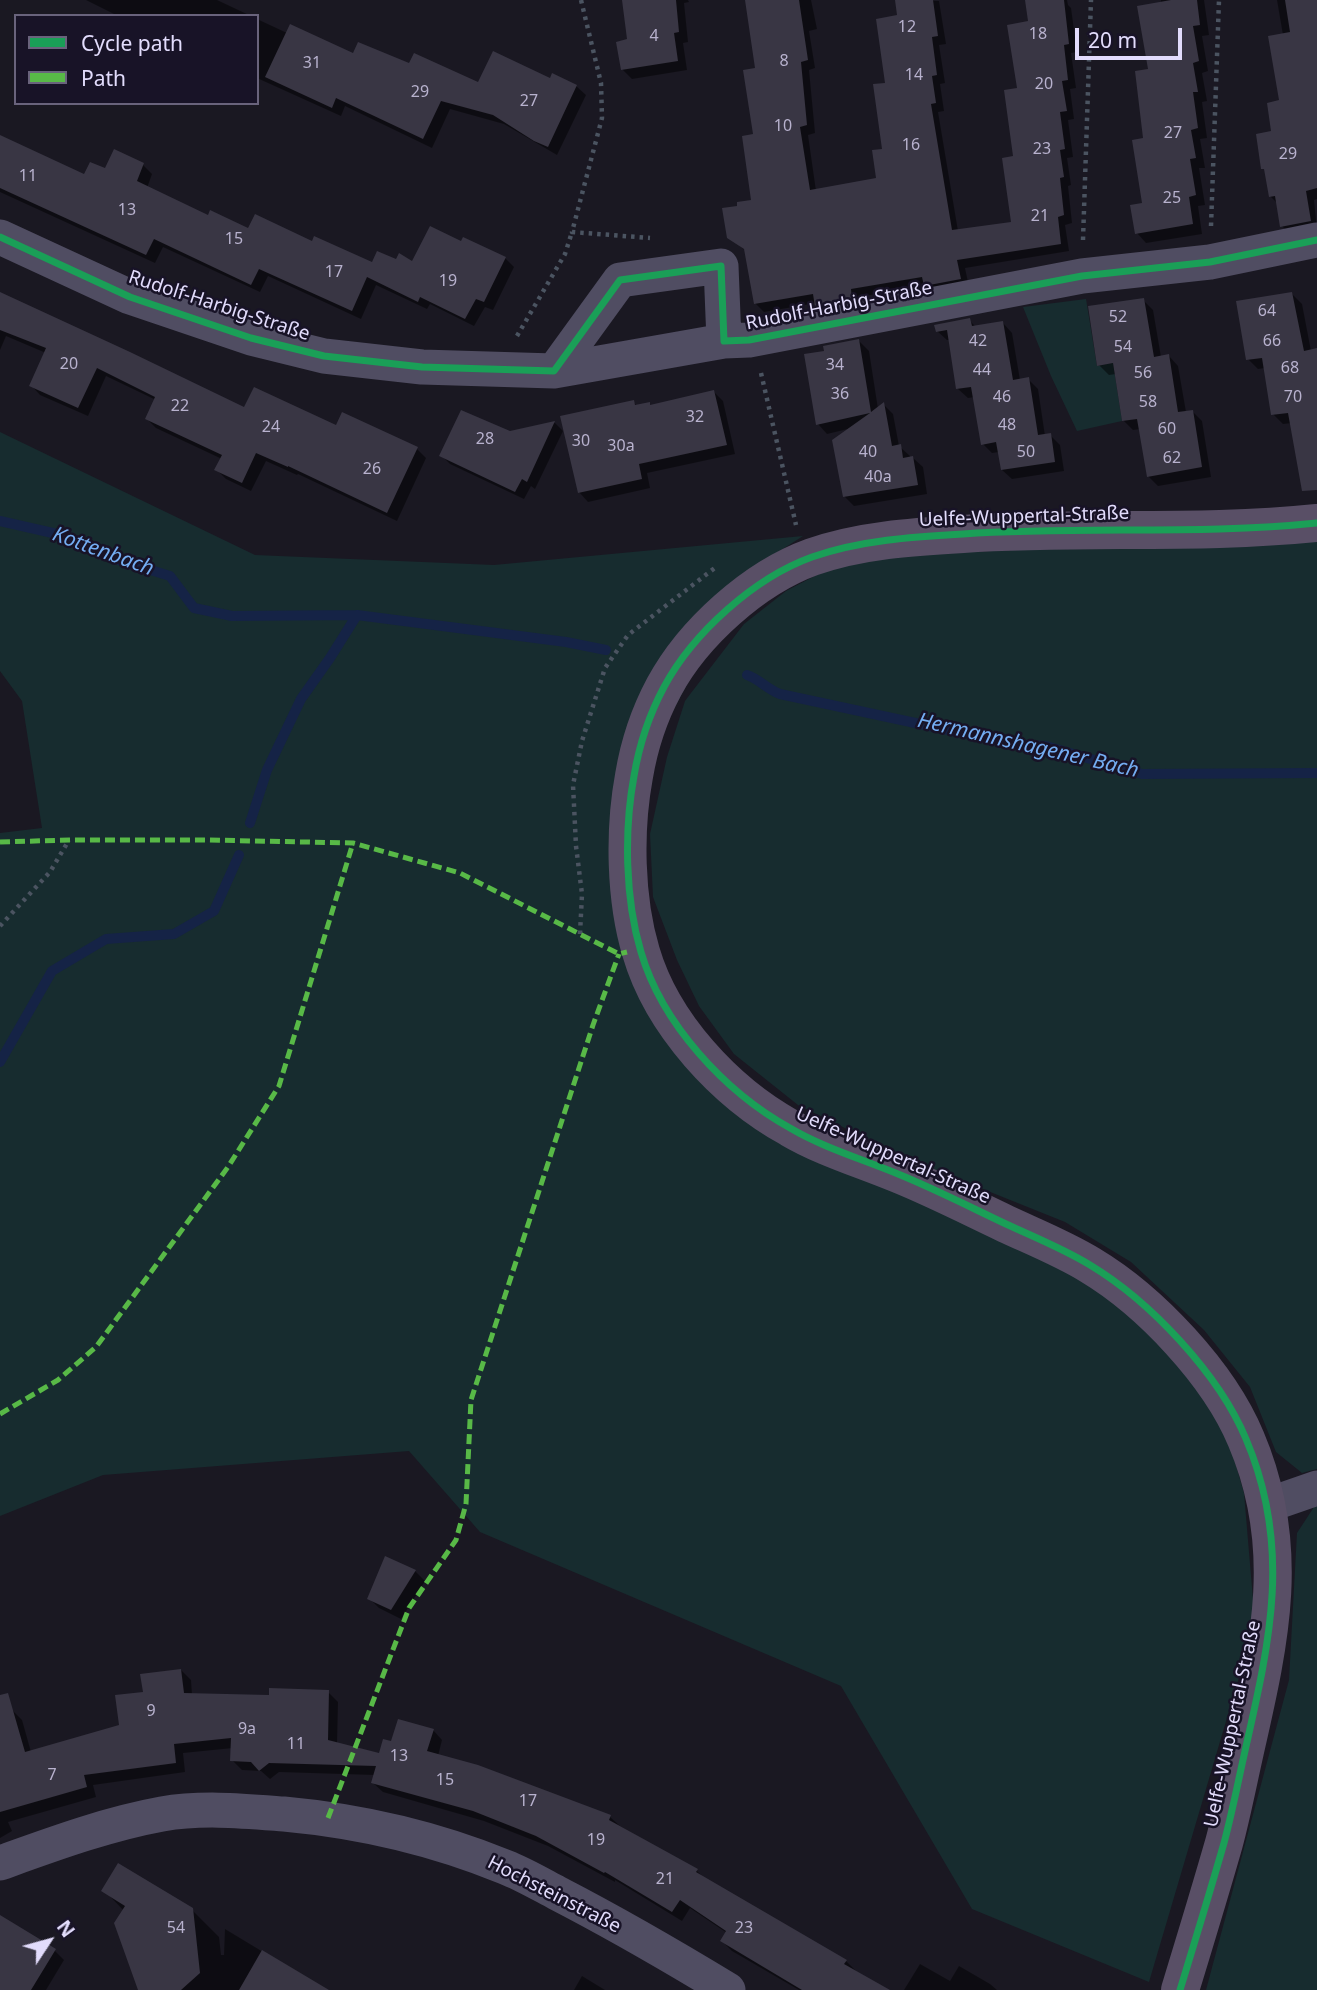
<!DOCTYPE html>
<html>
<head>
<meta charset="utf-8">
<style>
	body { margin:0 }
	#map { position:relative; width:1317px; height:1990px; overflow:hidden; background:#1a1822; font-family:"Noto Sans",sans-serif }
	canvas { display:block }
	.legend { position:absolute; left:14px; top:14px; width:245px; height:91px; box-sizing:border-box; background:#181327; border:2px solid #69637c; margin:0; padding:9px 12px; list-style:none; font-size:21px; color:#e2dcfc }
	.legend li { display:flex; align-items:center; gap:14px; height:35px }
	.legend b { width:35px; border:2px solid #69637c }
	.north { position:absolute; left:14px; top:1906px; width:70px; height:70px; -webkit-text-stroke:5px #181327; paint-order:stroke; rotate:54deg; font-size:19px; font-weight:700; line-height:28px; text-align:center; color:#e2dcfc }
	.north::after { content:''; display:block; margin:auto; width:24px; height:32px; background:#e2dcfc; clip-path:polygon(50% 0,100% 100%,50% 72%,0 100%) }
	.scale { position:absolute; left:1075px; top:28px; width:107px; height:32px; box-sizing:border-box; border:4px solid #e2dcfc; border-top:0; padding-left:9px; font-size:21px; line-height:24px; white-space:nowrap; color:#e2dcfc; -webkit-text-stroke:5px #181327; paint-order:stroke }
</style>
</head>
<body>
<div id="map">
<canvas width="1317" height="1990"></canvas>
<ul class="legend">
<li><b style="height:9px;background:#1a9f57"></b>Cycle path</li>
<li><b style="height:9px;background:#58b947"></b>Path</li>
</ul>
<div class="north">N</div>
<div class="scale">20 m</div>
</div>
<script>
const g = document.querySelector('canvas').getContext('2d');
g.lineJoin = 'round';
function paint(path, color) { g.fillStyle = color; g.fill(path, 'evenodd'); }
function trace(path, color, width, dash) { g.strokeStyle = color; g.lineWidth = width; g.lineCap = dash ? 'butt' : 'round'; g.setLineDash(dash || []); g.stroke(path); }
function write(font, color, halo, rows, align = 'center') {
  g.font = font + ' "Noto Sans",sans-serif'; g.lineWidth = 5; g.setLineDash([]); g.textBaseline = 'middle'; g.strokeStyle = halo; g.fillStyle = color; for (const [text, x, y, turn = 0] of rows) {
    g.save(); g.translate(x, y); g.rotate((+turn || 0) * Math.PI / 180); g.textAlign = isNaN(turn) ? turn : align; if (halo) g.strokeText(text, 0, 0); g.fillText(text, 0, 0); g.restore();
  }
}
const green = new Path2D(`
	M 1086,299 L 1097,366 L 1113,363 L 1122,421 L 1077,431 L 1051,376 L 1023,307 Z
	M 0,432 L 255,555 L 494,565 L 803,536 L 747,572 L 619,812 L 684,1056 L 1056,1258 L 1110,1297 L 1201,1385 L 1230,1444 L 1244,1493 L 1255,1623 L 1149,1982 L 972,1909 L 841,1686 L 480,1532 L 409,1451 L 103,1475 L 0,1516 L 0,833 L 42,828 L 22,701 L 0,671 Z
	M 1317,537 L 1317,1469 L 1302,1473 L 1276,1452 L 1250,1387 L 1204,1330 L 1131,1262 L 1065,1222 L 908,1159 L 798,1105 L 734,1054 L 699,1006 L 677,960 L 653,897 L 650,834 L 667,757 L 685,701 L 691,693 L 744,624 L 786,591 L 851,557 Z
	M 1317,1506 L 1317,1990 L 1206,1990 L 1289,1680 L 1297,1533 L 1314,1507 Z`);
const shadow = new Path2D(`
	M 86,0 L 217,0 L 251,16 L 118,16 Z
	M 624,0 L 688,0 L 689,2 L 684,3 L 688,42 L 683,43 L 687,70 L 632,79 L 622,69 L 629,41 Z
	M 767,0 L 811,0 L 817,29 L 809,31 L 815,68 L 809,70 L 815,133 L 808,135 L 816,191 L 878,180 L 884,150 L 887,84 L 899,16 L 897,0 L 939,1 L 946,44 L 939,45 L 945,83 L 940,84 L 944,111 L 938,112 L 958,231 L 1013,223 L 1019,89 L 1030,23 L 1027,0 L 1067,0 L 1068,5 L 1071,8 L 1077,52 L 1071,53 L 1076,88 L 1070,89 L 1074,119 L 1068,120 L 1073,157 L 1067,158 L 1071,185 L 1068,186 L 1072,223 L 1065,225 L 1069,251 L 965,268 L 969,287 L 934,293 L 926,286 L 858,297 L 860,308 L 825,314 L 817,306 L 816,303 L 764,312 L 755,303 L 747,252 L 729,237 L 753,201 L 757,69 Z
	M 1161,0 L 1204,0 L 1209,35 L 1202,36 L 1208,71 L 1202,73 L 1207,101 L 1202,102 L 1207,138 L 1200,139 L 1205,168 L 1199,168 L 1205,205 L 1198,206 L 1202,234 L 1146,243 L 1137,233 L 1144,204 L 1145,139 L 1150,70 Z
	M 1277,0 L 1317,0 L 1317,199 L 1314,200 L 1317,230 L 1292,236 L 1282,226 L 1278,204 L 1270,196 L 1273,132 L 1281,102 L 1283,35 Z
	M 257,19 L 287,33 L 354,56 L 410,65 L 479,84 L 551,81 L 576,86 L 586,95 L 557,155 L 504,124 L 450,109 L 432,148 L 345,106 L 341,116 L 257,78 Z
	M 0,137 L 85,176 L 106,171 L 115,151 L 143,165 L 152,174 L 147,188 L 208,217 L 248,230 L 313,243 L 372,264 L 396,261 L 413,263 L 462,243 L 505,258 L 514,267 L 493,310 L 485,307 L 474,326 L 430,304 L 427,309 L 376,285 L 361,319 L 268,276 L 260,292 L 163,247 L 155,263 L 0,192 Z
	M 0,294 L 245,410 L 337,427 L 417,449 L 426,458 L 397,521 L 298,474 L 297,475 L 266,461 L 251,491 L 226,479 L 217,470 L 222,459 L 156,428 L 147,419 L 156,400 L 106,376 L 88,416 L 40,395 L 31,385 L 46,353 L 6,336 L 0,350 Z
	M 1292,294 L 1302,304 L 1311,351 L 1317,350 L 1317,478 L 1292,423 L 1283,424 L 1273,414 L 1265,368 L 1258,369 L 1248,359 Z
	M 1143,300 L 1153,310 L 1161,357 L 1169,356 L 1178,366 L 1186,412 L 1192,411 L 1202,421 L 1211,477 L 1158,486 L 1148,476 L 1141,429 L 1133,430 L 1123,420 L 1116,374 L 1109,375 L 1099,365 Z
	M 969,320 L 976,327 L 1003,323 L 1012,333 L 1020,380 L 1028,379 L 1038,389 L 1045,436 L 1050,435 L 1060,445 L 1064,471 L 1012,479 L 1002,470 L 999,452 L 992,453 L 983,444 L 975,397 L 968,398 L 958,389 L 950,340 L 947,340 L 937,331 Z
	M 859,341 L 869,351 L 878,409 L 884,405 L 893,414 L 899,446 L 910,456 L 910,458 L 913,458 L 923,467 L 927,494 L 854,506 L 845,497 L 852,428 L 827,434 L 818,424 L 826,353 Z
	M 714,392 L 723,401 L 735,454 L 647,473 L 650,488 L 588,502 L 579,492 L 633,402 L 637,406 L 649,404 L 651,406 Z
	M 555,423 L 563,431 L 535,489 L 531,486 L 524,499 L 450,464 L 442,456 L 510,432 Z
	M 415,1571 L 425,1581 L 401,1619 L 379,1608 L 369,1598 Z
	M 181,1670 L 191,1680 L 192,1695 L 271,1697 L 328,1692 L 338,1702 L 337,1744 L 381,1755 L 392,1743 L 433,1730 L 442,1740 L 438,1756 L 610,1817 L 620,1826 L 697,1871 L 705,1879 L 846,1961 L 856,1971 L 886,1990 L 799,1990 L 732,1951 L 722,1941 L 727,1933 L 690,1908 L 682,1921 L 615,1880 L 615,1882 L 548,1846 L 484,1821 L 383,1792 L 373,1783 L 375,1775 L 279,1772 L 270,1779 L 261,1771 L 242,1770 L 232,1760 L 233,1748 L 183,1753 L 185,1772 L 93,1785 L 96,1797 L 8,1822 L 12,1831 L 0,1838 L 0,1714 L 12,1710 L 22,1720 L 31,1752 L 121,1726 L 145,1693 Z
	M 104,1890 L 192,1910 L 219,1937 L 221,1955 L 224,1955 L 225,1929 L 326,1990 L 140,1990 L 124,1911 Z
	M 0,1926 L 54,1950 L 64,1960 L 46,1990 L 0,1990 Z
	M 920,1964 L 950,1981 L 959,1966 L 990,1984 L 997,1990 L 904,1990 Z
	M 582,1976 L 605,1990 L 574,1990 Z`);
const stream = new Path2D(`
	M 0,521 L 66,536 L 118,560 L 170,576 L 194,608 L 232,616 L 357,615
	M 747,675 C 759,679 767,689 780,694 L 948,730 L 982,735 L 1026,745 L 1046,746 L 1142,774 L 1317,773
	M 250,823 L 267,770 L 301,699 L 330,658 L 357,615 L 566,642 L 606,650
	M 0,1062 L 52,971 L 106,939 L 174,934 L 214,911 L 239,855`);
const building = new Path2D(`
	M 622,0 L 676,0 L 679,32 L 674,33 L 678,61 L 621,70 L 616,42 L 627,39 Z
	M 745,0 L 799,0 L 808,60 L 801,62 L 807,125 L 800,127 L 810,190 L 876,178 L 872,150 L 882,149 L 873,84 L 885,83 L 876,19 L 897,15 L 895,0 L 933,0 L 938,36 L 932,37 L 937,75 L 932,76 L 936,103 L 931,104 L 952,230 L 1011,222 L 1002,158 L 1013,156 L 1004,90 L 1017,88 L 1007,25 L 1028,21 L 1025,0 L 1064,0 L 1069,44 L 1064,45 L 1068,80 L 1062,81 L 1067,111 L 1060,112 L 1065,149 L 1060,150 L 1064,177 L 1060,178 L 1064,215 L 1058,217 L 1061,244 L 957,260 L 961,279 L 924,286 L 922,277 L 851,289 L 852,300 L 815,307 L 813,294 L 754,304 L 744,249 L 727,238 L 722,208 L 737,206 L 737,202 L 751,200 L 742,136 L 753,134 L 743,70 L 755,68 Z
	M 1171,0 L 1197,0 L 1200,25 L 1193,26 L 1199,61 L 1193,63 L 1198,92 L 1193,92 L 1198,128 L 1191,130 L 1196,158 L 1190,159 L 1196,195 L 1189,197 L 1193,224 L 1135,234 L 1130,205 L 1142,203 L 1132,140 L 1143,138 L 1135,71 L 1148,69 L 1137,6 Z
	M 1285,0 L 1317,0 L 1317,188 L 1306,191 L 1311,221 L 1280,227 L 1275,196 L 1269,197 L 1264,169 L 1261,169 L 1256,134 L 1271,131 L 1267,103 L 1279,100 L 1268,36 L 1290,32 Z
	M 290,24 L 353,53 L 358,42 L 409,63 L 414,53 L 478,82 L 493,51 L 550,78 L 552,73 L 577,85 L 548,147 L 534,141 L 493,115 L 441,101 L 423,139 L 336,98 L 332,108 L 265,77 Z
	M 0,135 L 84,174 L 90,162 L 105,168 L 114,149 L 144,163 L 137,181 L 208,215 L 210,210 L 248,228 L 255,214 L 312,241 L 314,236 L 372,262 L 377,251 L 396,259 L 399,253 L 412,261 L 430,226 L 461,241 L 463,237 L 506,257 L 484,302 L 476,299 L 465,319 L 420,297 L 418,302 L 367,277 L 352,311 L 259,269 L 251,285 L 154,239 L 146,255 L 0,188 Z
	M 0,292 L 130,352 L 244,407 L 254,387 L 336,425 L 342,412 L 418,447 L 387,513 L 288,466 L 288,467 L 256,453 L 242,483 L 214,470 L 222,455 L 145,419 L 155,397 L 97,368 L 78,408 L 29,386 L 46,348 L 0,330 Z
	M 1292,292 L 1304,351 L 1317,348 L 1317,490 L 1302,491 L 1288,413 L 1271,415 L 1262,358 L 1246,360 L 1236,301 Z
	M 1144,298 L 1154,357 L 1169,354 L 1178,412 L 1193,410 L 1202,467 L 1147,477 L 1137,419 L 1122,421 L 1113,363 L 1097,366 L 1088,306 Z
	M 970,318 L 972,326 L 1003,321 L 1013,380 L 1029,377 L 1038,435 L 1051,433 L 1055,462 L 1001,470 L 996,442 L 981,445 L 971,387 L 956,389 L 947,330 L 936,332 L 934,325 Z
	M 859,339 L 871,412 L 884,402 L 892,446 L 901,444 L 903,458 L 913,456 L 918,485 L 843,497 L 832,440 L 870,413 L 816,425 L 804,354 L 824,351 L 823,346 Z
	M 714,390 L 727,445 L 639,464 L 642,479 L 578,493 L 560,416 L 634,400 L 635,405 L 650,402 L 650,405 Z
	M 461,410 L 510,431 L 555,421 L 527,482 L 522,479 L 515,492 L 439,456 Z
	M 385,1556 L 416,1570 L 391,1610 L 367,1599 Z
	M 181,1669 L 184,1693 L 269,1695 L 269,1688 L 329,1690 L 328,1740 L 379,1753 L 383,1739 L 391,1741 L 398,1719 L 434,1729 L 427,1751 L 478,1765 L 611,1815 L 609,1820 L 698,1869 L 696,1872 L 847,1960 L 844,1964 L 890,1990 L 802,1990 L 720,1941 L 726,1931 L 680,1900 L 672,1912 L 605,1872 L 604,1873 L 536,1836 L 473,1811 L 371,1783 L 376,1766 L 269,1763 L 259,1771 L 251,1762 L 230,1761 L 231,1738 L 174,1744 L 176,1763 L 84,1775 L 87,1787 L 0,1812 L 0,1695 L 8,1693 L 25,1752 L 119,1725 L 115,1695 L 143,1692 L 140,1674 Z
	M 118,1863 L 193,1908 L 200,1973 L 181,1990 L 138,1990 L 114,1923 L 125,1906 L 101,1891 Z
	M 0,1915 L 56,1949 L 31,1990 L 0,1990 Z
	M 262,1950 L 329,1990 L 239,1990 Z`);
const path = new Path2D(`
	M 581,0 L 601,83 L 602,118 L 572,232 L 650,238
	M 1211,226 L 1219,0
	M 1083,240 L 1091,0
	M 517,336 L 565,254 L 572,232
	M 761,373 L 796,525
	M 0,926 L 50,872 L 69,840
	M 580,934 L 582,894 L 576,846 L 573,785 L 582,741 L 605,668 L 628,635 L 716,567`);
const minor = new Path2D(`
	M 0,237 L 130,297 L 251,338 L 324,356 L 422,367 L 554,371 L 620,280 L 721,266 L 724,341 L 749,340 L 1082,276 L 1210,262 L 1317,240
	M 554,371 L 724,341
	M 1268,1505 L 1317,1488
	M 0,1863 C 53,1844 107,1824 162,1814 C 202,1807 244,1811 284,1814 C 360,1821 434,1838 505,1867 C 523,1874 540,1884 557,1893 C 615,1923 672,1956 728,1990`);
const major = new Path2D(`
	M 1180,1990 C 1195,1941 1210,1892 1224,1843 C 1232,1813 1238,1782 1245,1751 C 1270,1641 1292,1547 1246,1439 C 1219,1374 1150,1301 1090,1265 C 1064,1249 1034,1237 1006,1224 C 970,1207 935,1189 898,1174 C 862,1159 824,1148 790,1128 C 725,1092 662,1024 641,952 C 625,899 624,830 634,776 C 639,746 649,715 664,687 C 693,633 754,578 812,557 C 861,540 912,537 963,534 C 1081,526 1200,535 1317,523`);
const quiet = new Path2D(`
	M 0,842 L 69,840 L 207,840 L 353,843 L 460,873 L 619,954 L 627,952
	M 0,1414 L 58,1380 L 96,1347 L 228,1167 L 279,1086 L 353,843
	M 328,1818 L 409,1608 L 456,1540 L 466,1504 L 471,1400 L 593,1025 L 619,954`);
const cycleway = new Path2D(`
	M 0,237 L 130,297 L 251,338 L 324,356 L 422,367 L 554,371 L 620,280 L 721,266 L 724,341 L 749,340 L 1082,276 L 1210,262 L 1317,240
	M 1180,1990 C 1195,1941 1210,1892 1224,1843 C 1232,1813 1238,1782 1245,1751 C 1270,1641 1292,1547 1246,1439 C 1219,1374 1150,1301 1090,1265 C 1064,1249 1034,1237 1006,1224 C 970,1207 935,1189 898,1174 C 862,1159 824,1148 790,1128 C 725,1092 662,1024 641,952 C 625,899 624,830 634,776 C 639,746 649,715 664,687 C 693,633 754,578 812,557 C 861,540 912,537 963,534 C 1081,526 1200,535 1317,523`);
const numberNames = [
	["12",907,27],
	["18",1038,34],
	["4",654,36],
	["8",784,61],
	["31",312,63],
	["14",914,75],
	["20",1044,84],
	["29",420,92],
	["27",529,101],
	["10",783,126],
	["27",1173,133],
	["16",911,145],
	["23",1042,149],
	["29",1288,154],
	["11",28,176],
	["25",1172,198],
	["13",127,210],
	["21",1040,216],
	["15",234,239],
	["17",334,272],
	["19",448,281],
	["64",1267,311],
	["52",1118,317],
	["42",978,341],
	["66",1272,341],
	["54",1123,347],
	["20",69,364],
	["34",835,365],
	["68",1290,368],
	["44",982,370],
	["56",1143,373],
	["36",840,394],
	["46",1002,397],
	["70",1293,397],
	["58",1148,402],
	["22",180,406],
	["32",695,417],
	["48",1007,425],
	["24",271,427],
	["60",1167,429],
	["28",485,439],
	["30",581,441],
	["30a",621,446],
	["40",868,452],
	["50",1026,452],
	["62",1172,458],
	["26",372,469],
	["40a",878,477],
	["9",151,1711],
	["9a",247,1729],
	["11",296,1744],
	["13",399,1756],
	["7",52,1775],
	["15",445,1780],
	["17",528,1801],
	["19",596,1840],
	["21",665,1879],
	["54",176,1928],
	["23",744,1928]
];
const streetNames = [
	["Rudolf-Harbig-Straße",219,306,18],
	["Rudolf-Harbig-Straße",839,306,-11],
	["Uelfe-Wuppertal-Straße",1024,517,-2],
	["Uelfe-Wuppertal-Straße",893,1156,24],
	["Uelfe-Wuppertal-Straße",1233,1724,-78],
	["Hochsteinstraße",554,1895,27]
];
const waterNames = [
	["Kottenbach",103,552,20],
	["Hermannshagener Bach",1028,746,13]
];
paint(green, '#172c2f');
paint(shadow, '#0007');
trace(stream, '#152346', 10);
paint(building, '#393644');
trace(path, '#4b5461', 4.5, [3.5, 5]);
trace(minor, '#504d62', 35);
trace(major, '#594f66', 38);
trace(quiet, '#58b947', 5, [10, 5]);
trace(cycleway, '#1a9f57', 7);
write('16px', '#b8b2ce', null, numberNames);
write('19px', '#e2dcfc', '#181327', streetNames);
write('italic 21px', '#74adf2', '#181327', waterNames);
</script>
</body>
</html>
